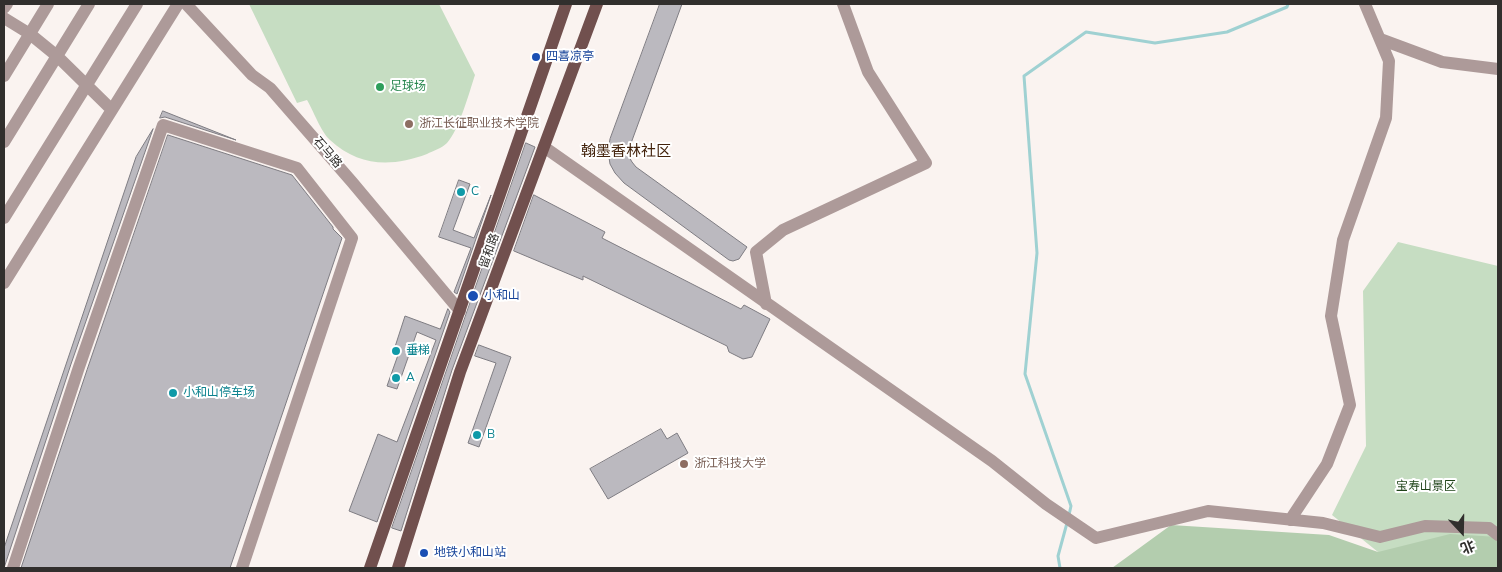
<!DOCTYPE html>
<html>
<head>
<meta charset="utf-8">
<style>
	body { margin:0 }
	#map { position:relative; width:1502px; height:572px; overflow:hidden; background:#faf3f0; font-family:"Nunito Sans","Noto Sans SC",sans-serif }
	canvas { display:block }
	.frame { position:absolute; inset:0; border:5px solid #312f2d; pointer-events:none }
	.north { position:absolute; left:1437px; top:507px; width:50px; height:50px; -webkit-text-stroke:4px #fff; paint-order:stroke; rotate:159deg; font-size:14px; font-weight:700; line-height:20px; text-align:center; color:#312f2d }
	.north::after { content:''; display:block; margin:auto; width:18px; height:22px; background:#312f2d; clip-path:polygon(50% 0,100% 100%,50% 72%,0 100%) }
</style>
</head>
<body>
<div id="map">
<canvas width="1502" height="572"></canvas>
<div class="frame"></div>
<div class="north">北</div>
</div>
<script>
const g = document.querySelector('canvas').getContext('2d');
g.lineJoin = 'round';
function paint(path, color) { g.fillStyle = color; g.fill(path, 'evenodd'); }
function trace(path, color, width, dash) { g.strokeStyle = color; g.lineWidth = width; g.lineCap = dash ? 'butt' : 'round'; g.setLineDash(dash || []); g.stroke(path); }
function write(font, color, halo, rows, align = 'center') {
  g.font = font + ' "Nunito Sans","Noto Sans SC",sans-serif'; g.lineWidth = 4; g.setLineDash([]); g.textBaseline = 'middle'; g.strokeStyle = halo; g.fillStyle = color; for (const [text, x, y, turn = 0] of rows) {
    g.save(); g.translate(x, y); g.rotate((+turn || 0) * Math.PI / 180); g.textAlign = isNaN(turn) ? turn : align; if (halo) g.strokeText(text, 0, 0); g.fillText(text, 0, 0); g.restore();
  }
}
const green = new Path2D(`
	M 249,4 L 439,4 L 475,75 C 469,93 459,130 447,143 C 442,148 433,151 427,154 C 392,167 359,167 330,140 C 321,132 313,110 307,100 L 297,103 Z
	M 1398,242 L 1498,266 L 1498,568 L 1378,552 L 1332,515 L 1366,446 L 1363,291 Z`);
const forest = new Path2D(`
	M 1171,525 L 1329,535 L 1378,552 L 1450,534 L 1498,537 L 1498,568 L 1112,568 Z`);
const stream = new Path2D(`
	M 1069,515 L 1071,506 L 1025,374 L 1037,253 L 1024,76 L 1086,32 L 1155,43 L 1227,32 L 1287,7 L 1288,4
	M 1060,568 L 1058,556 L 1067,523`);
const building = new Path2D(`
	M 660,4 L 682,4 L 630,146 L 628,155 L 632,162 L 636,167 L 747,247 L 739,259 L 733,261 L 729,260 L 624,183 L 615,173 L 610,164 L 608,151 L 610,139 Z
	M 163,111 L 236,140 L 165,117 L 160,118 Z
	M 153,129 L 71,364 L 4,568 L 4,548 L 136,157 Z
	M 168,135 L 292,175 L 333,227 L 333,229 L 342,238 L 230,568 L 21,568 L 87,370 Z
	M 526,143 L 535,147 L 452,370 L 401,531 L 392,528 Z
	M 459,180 L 470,184 L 453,230 L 474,238 L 491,195 L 457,294 L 454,292 L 471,248 L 439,237 Z
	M 534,195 L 605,232 L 602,238 L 741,309 L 744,305 L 770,319 L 752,357 L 743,359 L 729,352 L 727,346 L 583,276 L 583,280 L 514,251 Z
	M 448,309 L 450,312 L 377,522 L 349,511 L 378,434 L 397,442 L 436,340 L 417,332 L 397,389 L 387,386 L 398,355 L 393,353 L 405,316 L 440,329 Z
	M 479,345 L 511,357 L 479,447 L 468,443 L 496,363 L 475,356 Z
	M 661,429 L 667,439 L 677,433 L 688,453 L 608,499 L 590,469 Z`);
const minor = new Path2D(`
	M 186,4 L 252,75 L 270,88 L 352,182 L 460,311
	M 4,8 L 7,4
	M 4,18 L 30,34 L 57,56 L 112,110
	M 1380,39 L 1442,62 L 1498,69
	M 4,76 L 48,4
	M 4,142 L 89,4
	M 544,147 L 992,461 L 1046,504 L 1096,538 L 1208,511 L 1323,523 L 1380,537 L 1425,526 L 1489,528 L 1498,535
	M 4,218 L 137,4
	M 4,283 L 178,4
	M 766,304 L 756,252 L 783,230 L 926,163 L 868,72 L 843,4
	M 1290,520 L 1327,464 L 1350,405 L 1331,316 L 1343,240 L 1386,118 L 1389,61 L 1365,4
	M 13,568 L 79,367 L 163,125 L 297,168 L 352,238 L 242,568`);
const major = new Path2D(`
	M 370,568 L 566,4
	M 398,568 L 460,372 L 597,4`);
const markers = [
	[536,57,5,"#1a4fb4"],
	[380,87,5,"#2e9e5b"],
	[409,124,5,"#8d6e63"],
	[461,192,5,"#0f9aa8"],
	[473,296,6,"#1a4fb4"],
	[396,351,5,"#0f9aa8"],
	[396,378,5,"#0f9aa8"],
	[173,393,5,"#0f9aa8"],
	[477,435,5,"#0f9aa8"],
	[684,464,5,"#8d6e63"],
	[424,553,5,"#1a4fb4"]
];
const transitNames = [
	["四喜凉亭",546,57],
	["小和山",484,296],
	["地铁小和山站",434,553]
];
const leisureNames = [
	["足球场",390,87]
];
const educationNames = [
	["浙江长征职业技术学院",419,124],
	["浙江科技大学",694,464]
];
const streetNames = [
	["石马路",327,153,49],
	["留和路",490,251,-70]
];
const cultureNames = [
	["C",471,192],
	["垂梯",406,351],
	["A",406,378],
	["小和山停车场",183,393],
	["B",487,435]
];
const parkNames = [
	["宝寿山景区",1426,487]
];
const quarterNames = [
	["翰墨香林社区",626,152]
];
paint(green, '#c6ddc2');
paint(forest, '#b3cdae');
trace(stream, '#9fd1d2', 3);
paint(building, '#bbb9bf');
trace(building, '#7e7c82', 1);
trace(minor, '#ad9a99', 12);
trace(major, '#71504e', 12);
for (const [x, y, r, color] of markers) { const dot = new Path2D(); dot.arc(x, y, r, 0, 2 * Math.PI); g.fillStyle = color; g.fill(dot); trace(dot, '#fff', 2); }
write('12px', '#164399', '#fff', transitNames, 'left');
write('12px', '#27864d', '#fff', leisureNames, 'left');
write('12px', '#785e54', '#fff', educationNames, 'left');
write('12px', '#312f2d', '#fff', streetNames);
write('12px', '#0d838f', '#fff', cultureNames, 'left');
write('12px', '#21451a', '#fff', parkNames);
write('15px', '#43230c', '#fff', quarterNames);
</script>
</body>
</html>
